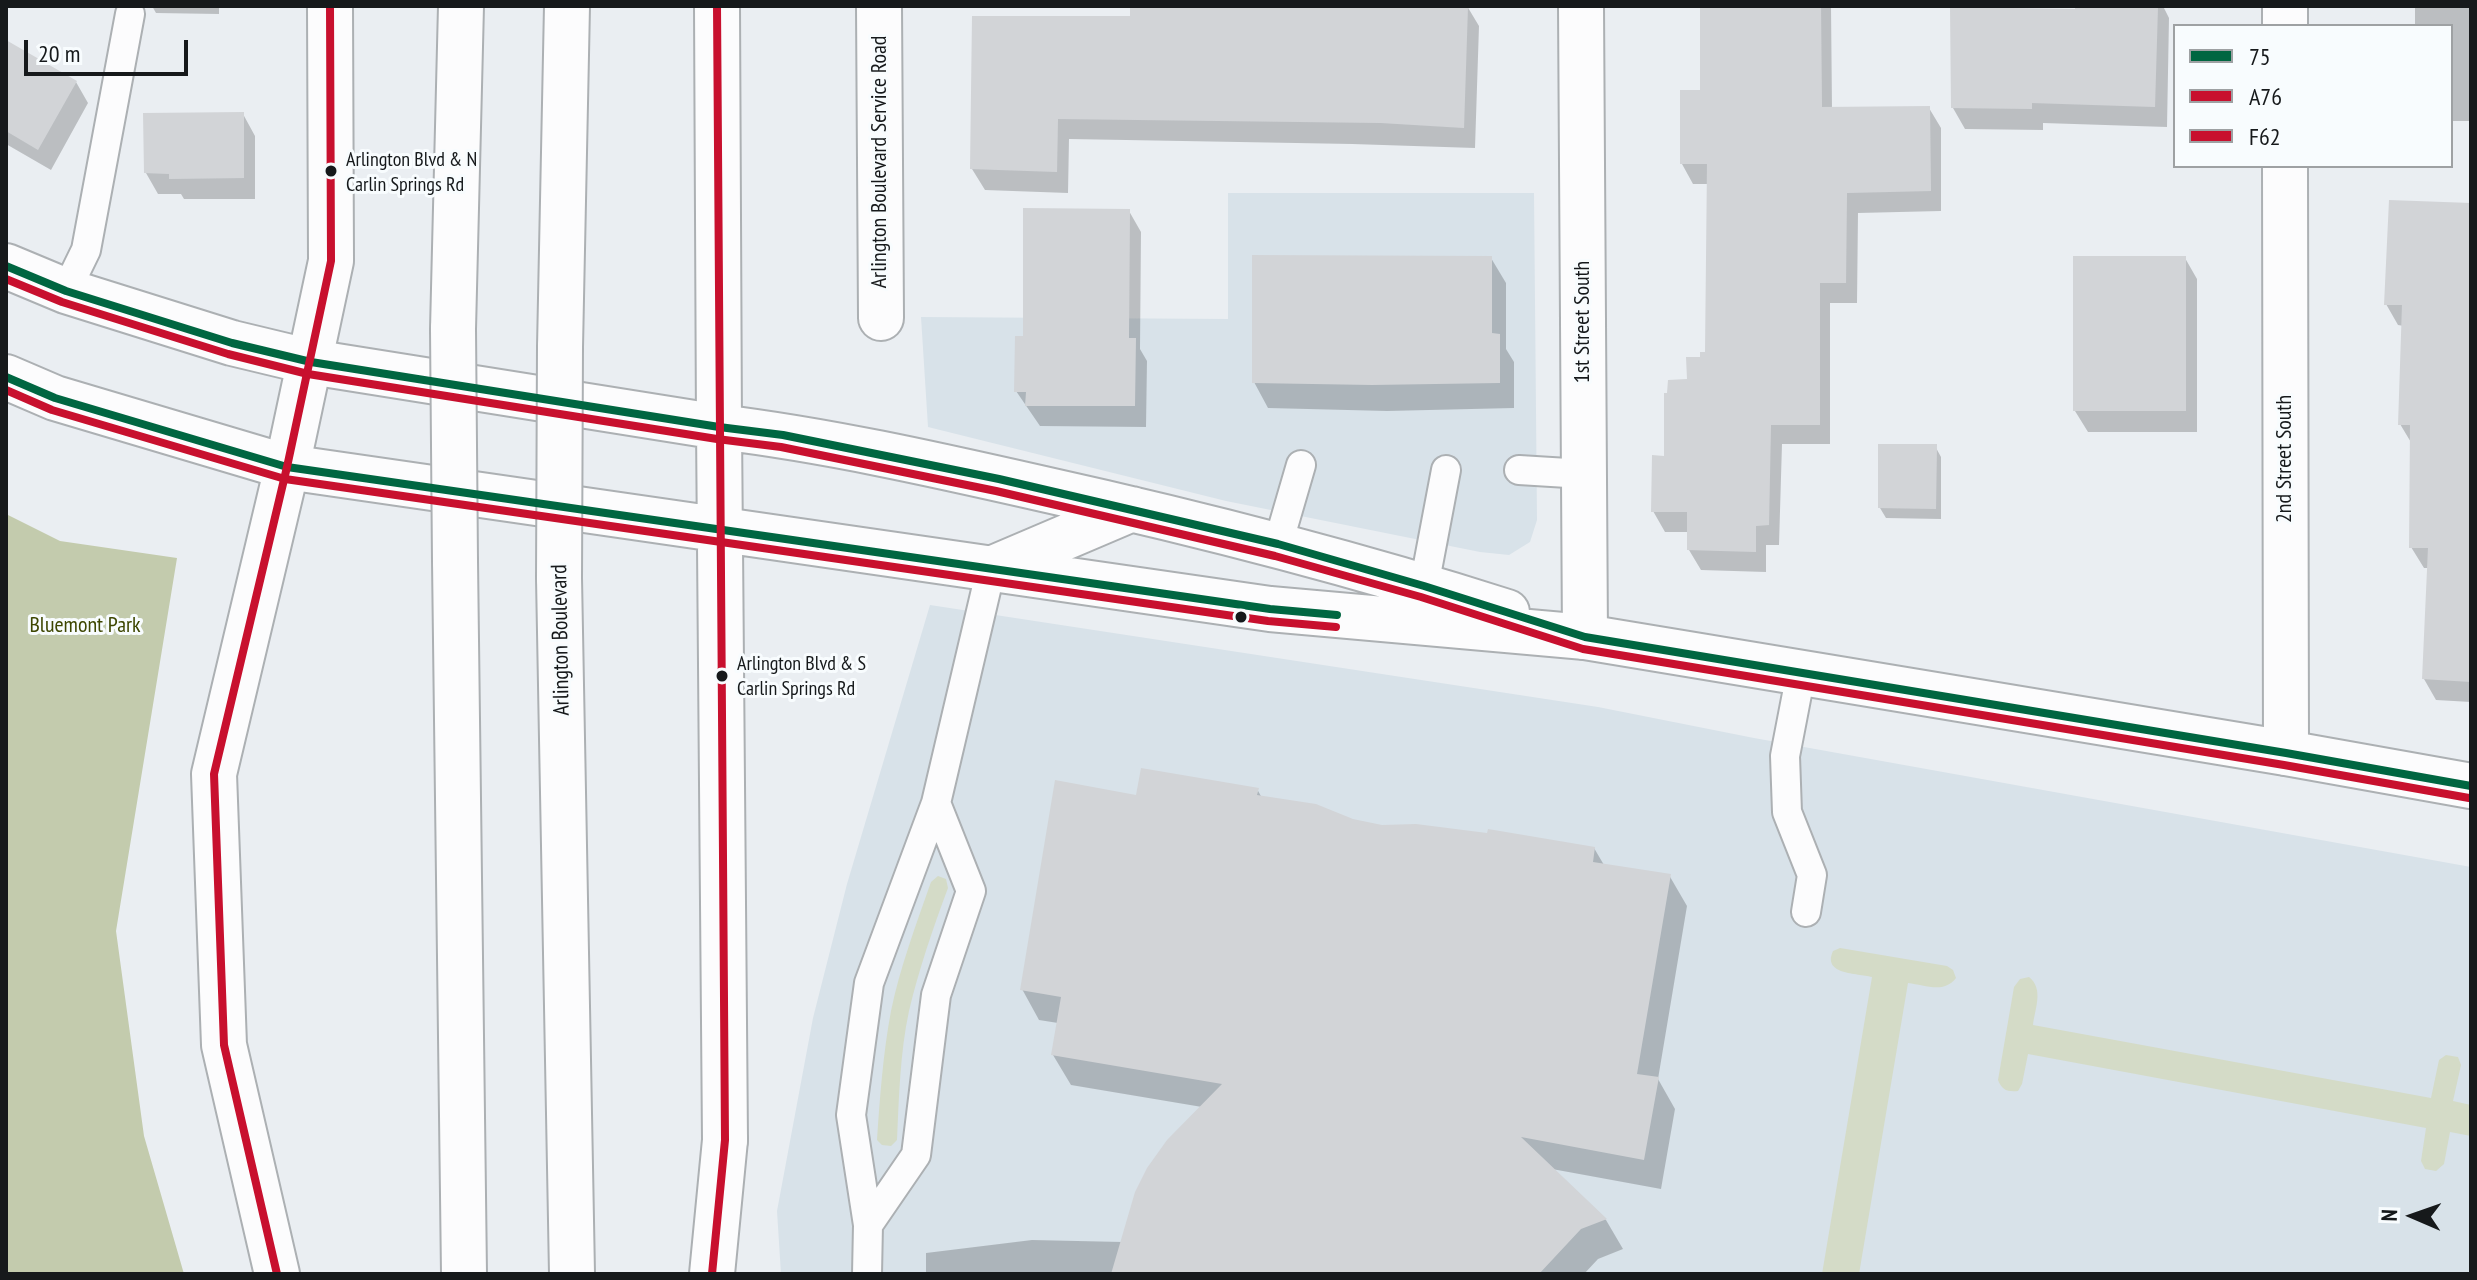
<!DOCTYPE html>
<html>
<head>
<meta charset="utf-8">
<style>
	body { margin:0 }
	#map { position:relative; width:2477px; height:1280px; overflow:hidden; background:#eaeef2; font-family:"PT Sans Narrow",sans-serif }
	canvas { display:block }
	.frame { position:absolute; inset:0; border:8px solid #16191b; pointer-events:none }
	.legend { position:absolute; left:2173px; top:24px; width:280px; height:144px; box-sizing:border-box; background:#f8fcfe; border:2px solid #9ea1a3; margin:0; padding:10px 14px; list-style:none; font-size:24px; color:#16191b }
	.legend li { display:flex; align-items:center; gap:16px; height:40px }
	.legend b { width:40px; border:2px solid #9ea1a3 }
	.north { position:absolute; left:2373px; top:1176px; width:80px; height:80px; -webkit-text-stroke:6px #f8fcfe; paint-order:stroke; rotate:272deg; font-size:22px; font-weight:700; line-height:32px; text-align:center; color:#16191b }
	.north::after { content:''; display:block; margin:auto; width:28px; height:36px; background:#16191b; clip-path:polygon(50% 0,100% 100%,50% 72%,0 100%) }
	.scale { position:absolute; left:24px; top:40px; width:164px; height:36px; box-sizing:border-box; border:4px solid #16191b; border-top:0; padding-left:10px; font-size:24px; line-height:28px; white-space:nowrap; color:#16191b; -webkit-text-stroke:6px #f8fcfe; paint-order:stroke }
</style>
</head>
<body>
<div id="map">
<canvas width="2477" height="1280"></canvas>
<div class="frame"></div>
<ul class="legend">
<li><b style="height:10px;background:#006641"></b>75</li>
<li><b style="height:10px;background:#c8102e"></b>A76</li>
<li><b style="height:10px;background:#c8102e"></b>F62</li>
</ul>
<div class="north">N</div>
<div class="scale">20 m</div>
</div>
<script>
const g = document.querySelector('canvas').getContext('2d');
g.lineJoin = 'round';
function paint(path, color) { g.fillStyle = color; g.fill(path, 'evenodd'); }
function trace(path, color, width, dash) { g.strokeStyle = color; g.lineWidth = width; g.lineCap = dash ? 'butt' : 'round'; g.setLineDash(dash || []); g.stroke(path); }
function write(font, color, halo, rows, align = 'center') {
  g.font = font + ' "PT Sans Narrow",sans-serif'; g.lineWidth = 6; g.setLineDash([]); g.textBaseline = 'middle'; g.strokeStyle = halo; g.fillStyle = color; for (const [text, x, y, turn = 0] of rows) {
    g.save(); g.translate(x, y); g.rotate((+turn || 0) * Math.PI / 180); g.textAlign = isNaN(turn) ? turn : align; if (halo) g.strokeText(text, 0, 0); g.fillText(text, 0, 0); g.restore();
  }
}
const built = new Path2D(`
	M 1228,193 L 1534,193 L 1537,520 L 1530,542 L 1509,555 L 1480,552 L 1226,501 L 928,427 L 921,317 L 1228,319 Z
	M 930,605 L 1598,707 L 1754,738 L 2471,867 L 2471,1274 L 781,1274 L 777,1211 L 813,1018 L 847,884 Z`);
const green = new Path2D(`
	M 938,876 L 946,879 L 948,888 C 933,928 919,969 909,1011 C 900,1053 899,1097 897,1140 L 891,1146 L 882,1145 L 877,1140 C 880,1096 883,1054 891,1011 C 900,967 916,925 931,882 Z
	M 1840,948 L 1947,966 L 1953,970 L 1956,978 C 1944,994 1925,985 1908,983 L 1859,1274 L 1822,1274 L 1872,977 C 1857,973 1822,975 1833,951 Z
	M 2029,977 C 2044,989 2035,1008 2033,1025 L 2431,1098 L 2439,1060 L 2446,1055 L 2458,1057 L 2461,1065 L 2453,1101 L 2471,1105 L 2471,1136 L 2450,1132 L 2444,1164 L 2436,1171 L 2425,1169 L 2421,1161 L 2426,1128 L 2028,1054 L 2022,1084 L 2018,1091 C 2007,1092 2002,1090 1998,1080 L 2014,987 L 2020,979 Z`);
const forest = new Path2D(`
	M 6,514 L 60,541 L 177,558 L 116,931 L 144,1136 L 184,1274 L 6,1274 Z`);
const shadow = new Path2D(`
	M 152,6 L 219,6 L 219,14 L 156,13 Z
	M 1132,6 L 1467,6 L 1479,26 L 1475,148 L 1352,144 L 1069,139 L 1068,193 L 985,190 L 972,169 L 1132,18 Z
	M 1702,6 L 1831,6 L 1832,109 L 1929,108 L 1941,128 L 1941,211 L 1858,213 L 1857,303 L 1830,303 L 1830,444 L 1782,444 L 1779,545 L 1766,545 L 1766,572 L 1701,570 L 1689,550 L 1689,532 L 1665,532 L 1653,511 L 1666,458 L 1689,381 L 1702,359 L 1707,354 L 1709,184 L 1693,184 L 1682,164 L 1702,92 Z
	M 2077,6 L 2163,6 L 2169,18 L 2167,127 L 2043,123 L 2043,130 L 1965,129 L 1953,108 L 2077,11 Z
	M 2415,6 L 2471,6 L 2471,121 L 2451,121 L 2451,26 L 2415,26 Z
	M 6,42 L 76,82 L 88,103 L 51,170 L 6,144 Z
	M 243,114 L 255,136 L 255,199 L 184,199 L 181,194 L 158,194 L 146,173 Z
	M 2471,205 L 2471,702 L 2436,700 L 2424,679 L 2429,568 L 2424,568 L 2411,547 L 2412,444 L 2400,424 L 2404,326 L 2398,325 L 2386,304 Z
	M 1129,211 L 1141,232 L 1140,349 L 1147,361 L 1146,427 L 1040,426 L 1016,391 L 1025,338 Z
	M 1491,258 L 1506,283 L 1506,349 L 1514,362 L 1514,408 L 1387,411 L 1268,408 L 1254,382 Z
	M 2185,258 L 2197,279 L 2197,432 L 2088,432 L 2075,411 Z
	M 1935,446 L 1941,457 L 1941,519 L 1886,518 L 1880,508 Z
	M 1257,789 L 1262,798 L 1352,821 L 1382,827 L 1594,848 L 1604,865 L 1669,875 L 1687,906 L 1658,1079 L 1675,1109 L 1661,1189 L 1552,1169 L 1606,1220 L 1623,1249 L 1598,1259 L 1584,1274 L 926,1274 L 926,1253 L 1032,1240 L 1123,1242 L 1202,1107 L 1071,1085 L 1053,1055 L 1058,1023 L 1039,1020 L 1022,989 L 1138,798 Z`);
const building = new Path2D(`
	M 1130,6 L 1468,6 L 1464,128 L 1381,123 L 1058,119 L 1057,172 L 970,169 L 972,16 L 1130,16 Z
	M 1700,6 L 1821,6 L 1822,107 L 1930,106 L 1931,191 L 1847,193 L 1846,283 L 1820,283 L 1820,425 L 1771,425 L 1769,525 L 1756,526 L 1756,552 L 1687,550 L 1687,512 L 1651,512 L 1652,455 L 1664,456 L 1664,393 L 1667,393 L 1668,380 L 1687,379 L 1686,357 L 1700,357 L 1700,352 L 1705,352 L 1707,164 L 1680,164 L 1680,90 L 1700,90 Z
	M 2075,6 L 2158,6 L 2155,107 L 2032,103 L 2032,109 L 1951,108 L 1950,7 L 2075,9 Z
	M 6,40 L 77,81 L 38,150 L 6,131 Z
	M 244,112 L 244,178 L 169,179 L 169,174 L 144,173 L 143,113 Z
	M 2389,200 L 2471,203 L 2471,682 L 2422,679 L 2428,548 L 2409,548 L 2410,425 L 2398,425 L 2402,305 L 2384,305 Z
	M 1023,208 L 1130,209 L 1129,338 L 1136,338 L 1135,406 L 1025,406 L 1026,392 L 1014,392 L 1015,336 L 1023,336 Z
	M 1252,255 L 1492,256 L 1492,333 L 1500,334 L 1500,383 L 1372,385 L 1252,383 Z
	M 2073,256 L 2186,256 L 2186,411 L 2073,411 Z
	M 1878,444 L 1937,444 L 1936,509 L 1878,508 Z
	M 1141,768 L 1259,788 L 1257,795 L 1316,804 L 1353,819 L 1382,825 L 1416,824 L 1487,833 L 1488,829 L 1595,847 L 1593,862 L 1671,874 L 1637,1074 L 1659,1077 L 1644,1160 L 1521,1137 L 1607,1219 L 1581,1229 L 1539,1274 L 1111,1274 L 1135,1192 L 1147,1168 L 1167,1140 L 1222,1084 L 1051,1055 L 1061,997 L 1020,990 L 1055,780 L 1136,795 Z`);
const service = new Path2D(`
	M 66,291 L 86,250 L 130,14
	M 1519,470 L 1584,474
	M 1278,544 L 1301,465
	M 1424,586 L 1446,470
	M 1801,673 L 1785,756 L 1787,812 L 1812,875 L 1806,912
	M 868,1225 L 916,1155 L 936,995 L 971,891 L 936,803
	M 867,1274 L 868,1225 L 851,1115 L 869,983 L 936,803 L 991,569`);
const minor = new Path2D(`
	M 879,6 L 881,318
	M 1581,6 L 1585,637
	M 2285,26 L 2285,6
	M 2285,166 L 2286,753`);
const secondary = new Path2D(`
	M 6,266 L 66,291 L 232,343 L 311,362 L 719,427 C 826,440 933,464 1039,488 C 1197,523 1353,563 1507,612
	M 6,377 L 55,398 L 287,467 L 1270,609 L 1585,637 L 2286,753 L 2471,786
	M 719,427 L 725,1140
	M 991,569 L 1132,509`);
const trunk = new Path2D(`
	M 717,6 L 719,427
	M 453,329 L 461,6
	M 560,347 L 567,6
	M 455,561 L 464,1274
	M 559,578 L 572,1274
	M 277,1274 L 224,1045 L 214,774 L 287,467 L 331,261 L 330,6
	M 712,1274 L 725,1140`);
const trunkBridge = new Path2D(`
	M 453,329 L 455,561
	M 559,578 L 560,347`);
const bus1 = new Path2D(`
	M 6,266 L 66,291 L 232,343 L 311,362 L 719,427 L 783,435 L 999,479 L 1278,544 L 1424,586 L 1585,637 L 2286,753 L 2471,786
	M 6,377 L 55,398 L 287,467 L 1270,609 L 1337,615`);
const bus2 = new Path2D(`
	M 6,279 L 62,302 L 228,354 L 308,374 L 717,439 L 781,447 L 996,491 L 1275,556 L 1421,597 L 1583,649 L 2284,765 L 2469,798
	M 6,390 L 52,410 L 285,479 L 1268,621 L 1336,627`);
const bus3 = new Path2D(`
	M 277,1274 L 224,1045 L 214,774 L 287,467 L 331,261 L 330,6
	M 712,1274 L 725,1140 L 717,6`);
const markers = [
	[331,171,7,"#16191b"],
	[1241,617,7,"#16191b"],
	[722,676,7,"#16191b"]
];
const busNames = [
	["Arlington Blvd & N",346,160],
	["Carlin Springs Rd",346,185],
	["Arlington Blvd & S",737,664],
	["Carlin Springs Rd",737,689]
];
const streetNames = [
	["Arlington Boulevard Service Road",880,162,-90],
	["1st Street South",1583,322,-90],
	["2nd Street South",2285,459,-90],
	["Arlington Boulevard",561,640,-91]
];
const parkNames = [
	["Bluemont Park",85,626]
];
paint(built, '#d8e2e9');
paint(green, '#d4dbc7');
paint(forest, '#c3cbad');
paint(shadow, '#0003');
paint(building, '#d2d4d7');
trace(service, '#acb0b3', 32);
trace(minor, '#acb0b3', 48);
trace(secondary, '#acb0b3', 48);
trace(trunk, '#acb0b3', 48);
trace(service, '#fcfcfd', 28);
trace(minor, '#fcfcfd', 44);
trace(secondary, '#fcfcfd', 44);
trace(trunk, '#fcfcfd', 44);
trace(trunkBridge, '#acb0b3', 48, []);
trace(trunkBridge, '#fcfcfd', 44);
trace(bus1, '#006641', 8);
trace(bus2, '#c8102e', 8);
trace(bus3, '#c8102e', 8);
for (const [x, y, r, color] of markers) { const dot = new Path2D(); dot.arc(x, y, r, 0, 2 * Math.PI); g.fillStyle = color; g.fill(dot); trace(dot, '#f8fcfe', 3); }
write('20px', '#16191b', '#f8fcfe', busNames, 'left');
write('22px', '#16191b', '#f8fcfe', streetNames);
write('22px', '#3d4600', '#f8fcfe', parkNames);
</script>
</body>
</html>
